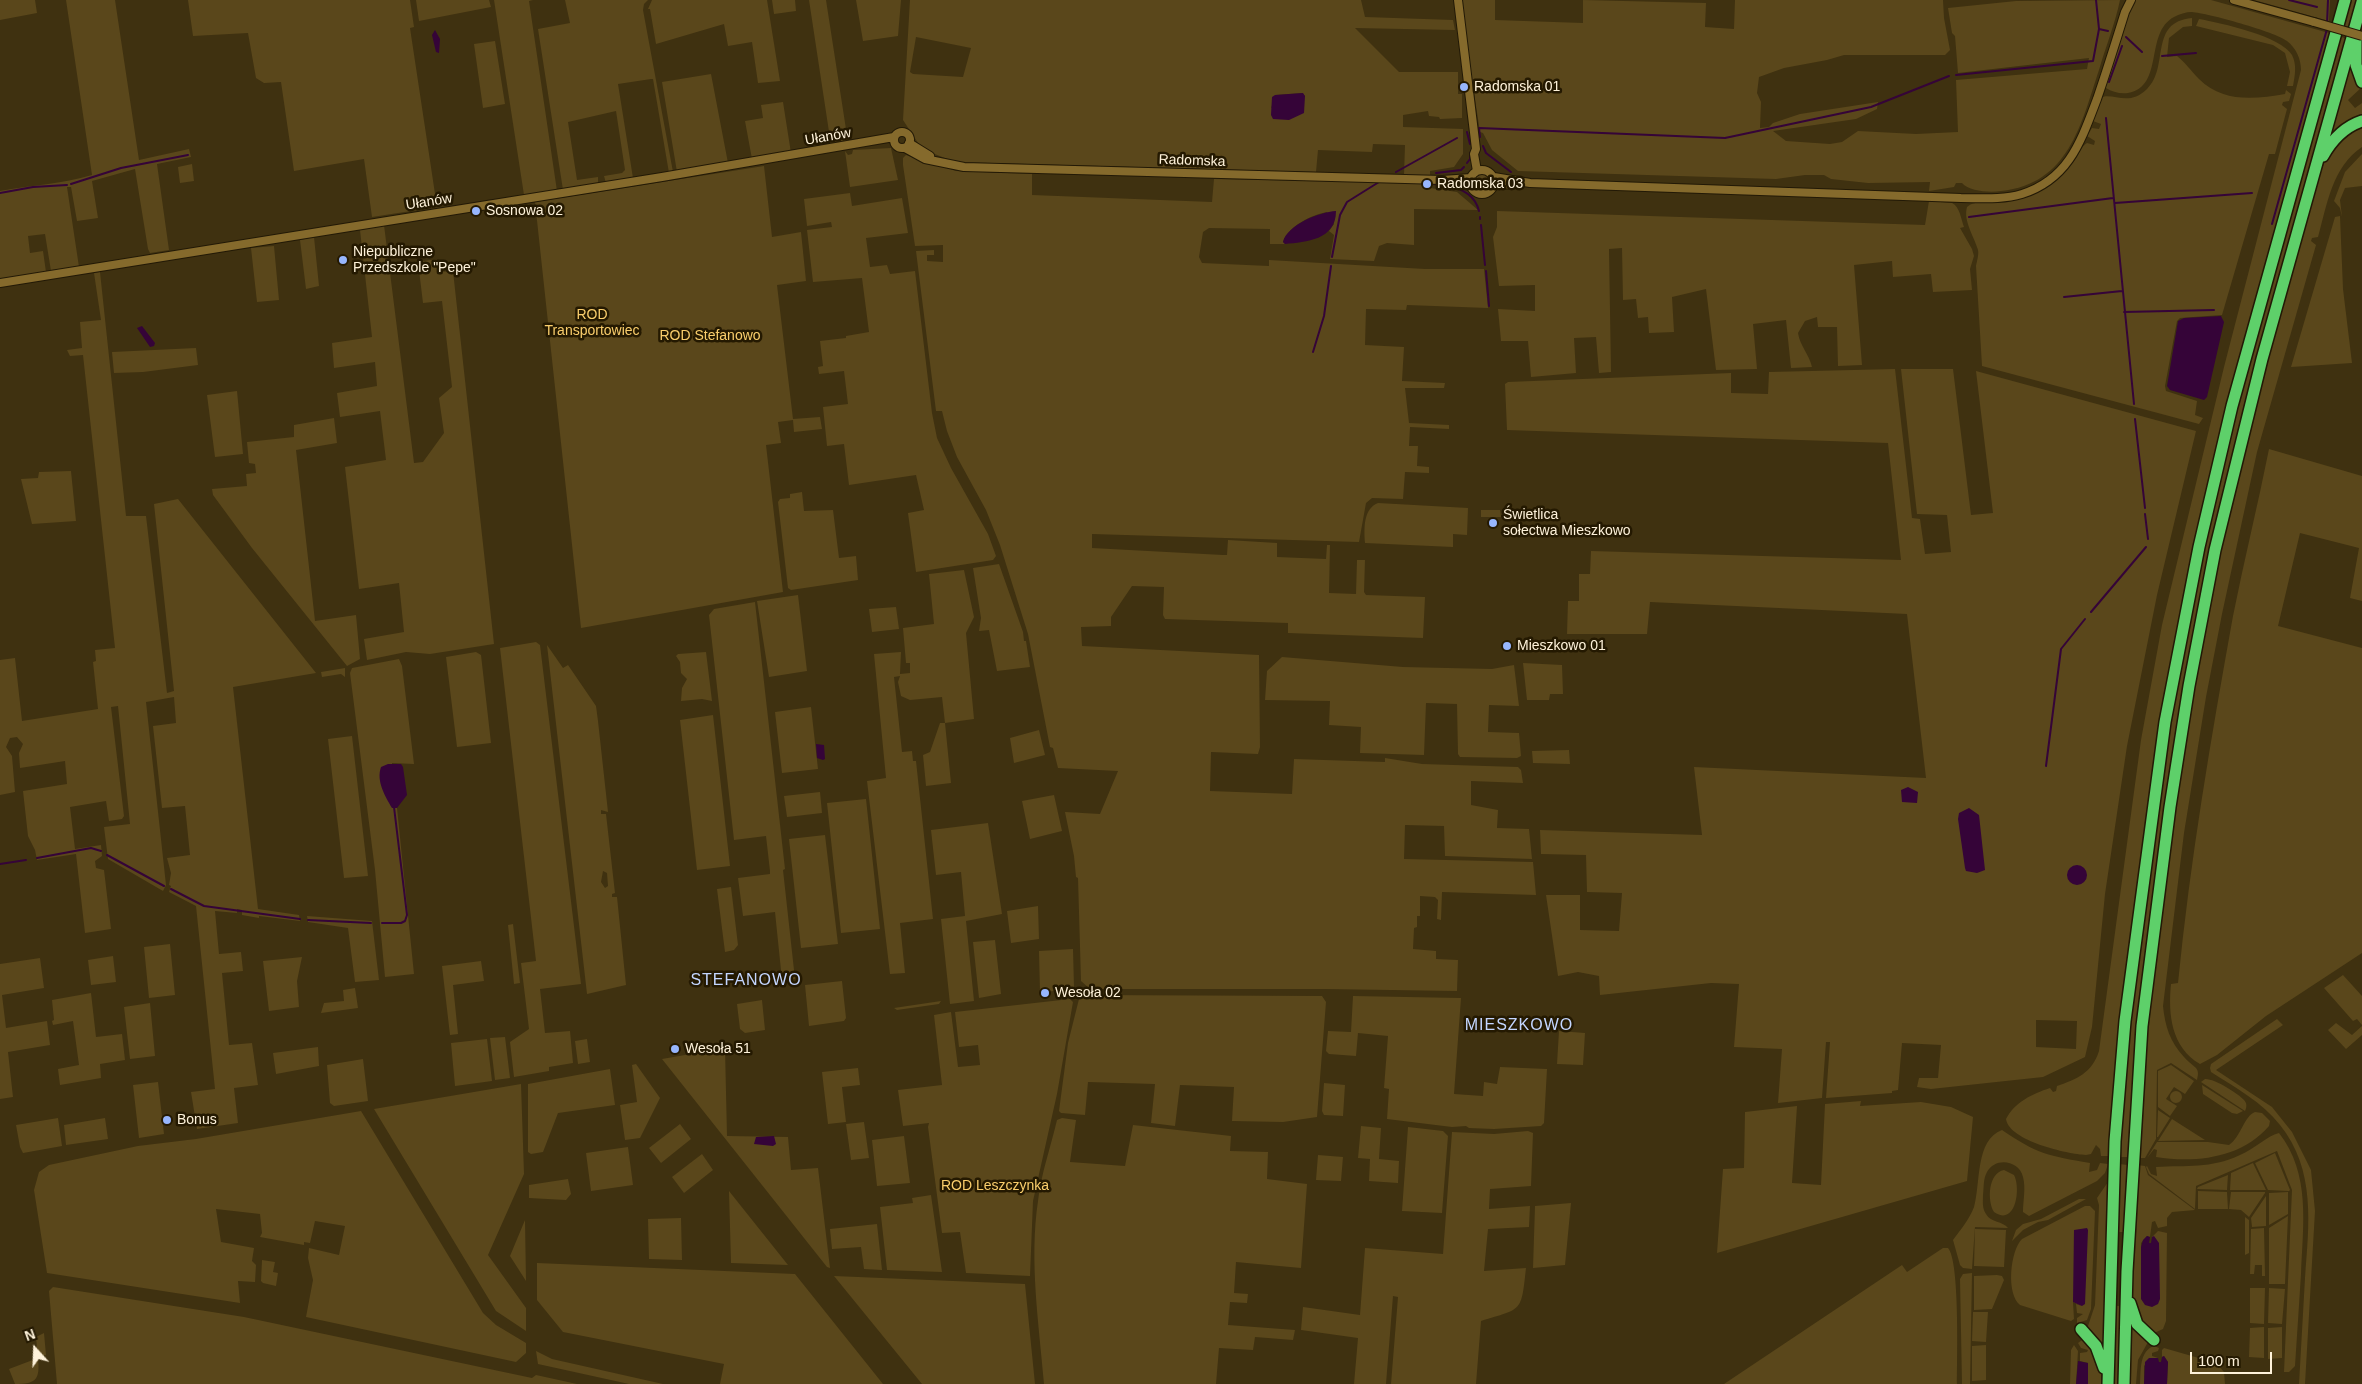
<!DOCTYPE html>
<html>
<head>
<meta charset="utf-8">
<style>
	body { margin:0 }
	#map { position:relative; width:2362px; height:1384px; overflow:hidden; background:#3f3110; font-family:Helvetica,sans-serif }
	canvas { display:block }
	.north { position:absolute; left:10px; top:1324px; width:50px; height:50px; -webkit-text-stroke:4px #241901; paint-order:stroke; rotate:340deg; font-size:14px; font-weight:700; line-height:20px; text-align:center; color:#fef2da }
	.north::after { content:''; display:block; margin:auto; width:18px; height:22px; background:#fef2da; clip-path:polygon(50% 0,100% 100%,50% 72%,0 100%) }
	.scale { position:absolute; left:2190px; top:1352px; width:82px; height:22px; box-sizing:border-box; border:2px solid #fef2da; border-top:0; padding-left:6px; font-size:15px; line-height:18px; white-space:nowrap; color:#fef2da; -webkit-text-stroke:4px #241901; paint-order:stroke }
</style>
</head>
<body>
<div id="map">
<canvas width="2362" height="1384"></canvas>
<div class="north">N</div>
<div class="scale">100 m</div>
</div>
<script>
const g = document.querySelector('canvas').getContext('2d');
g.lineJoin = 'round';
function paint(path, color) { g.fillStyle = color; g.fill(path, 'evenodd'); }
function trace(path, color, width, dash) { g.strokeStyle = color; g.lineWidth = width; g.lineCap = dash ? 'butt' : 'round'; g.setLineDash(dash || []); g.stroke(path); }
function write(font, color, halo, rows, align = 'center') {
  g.font = font + ' Helvetica,sans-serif'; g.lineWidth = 5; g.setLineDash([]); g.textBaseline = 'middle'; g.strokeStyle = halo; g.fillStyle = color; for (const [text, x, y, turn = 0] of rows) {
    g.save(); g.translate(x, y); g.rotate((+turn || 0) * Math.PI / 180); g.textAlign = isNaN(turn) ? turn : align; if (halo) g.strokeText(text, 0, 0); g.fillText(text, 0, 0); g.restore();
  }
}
const green = new Path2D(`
	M 0,0 L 35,0 L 37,13 L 0,20 Z
	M 66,0 L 115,0 L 139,160 L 189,149 L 191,157 L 157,164 L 169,250 L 150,253 L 148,249 L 135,169 L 92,181 L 98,218 L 77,221 L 71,187 L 67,187 L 79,267 L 51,271 L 45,234 L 28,236 L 30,253 L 43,251 L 46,272 L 0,279 L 0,191 C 31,185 62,184 92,175 Z
	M 188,0 L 410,0 L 414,27 L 410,28 L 437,207 L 372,217 L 364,159 L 294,171 L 281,82 L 264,83 L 256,78 L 248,33 L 193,36 Z
	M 416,0 L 489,0 L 491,7 L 419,21 Z
	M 494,0 L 533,0 L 529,1 L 557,191 L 524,195 Z
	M 565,0 L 648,0 L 644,4 L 643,10 L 673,172 L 669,173 L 653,79 L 651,79 L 618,84 L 633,178 L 606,183 L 604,176 L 622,173 L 625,170 L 616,111 L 568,122 L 577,180 L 598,177 L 598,184 L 563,190 L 538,29 L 570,23 Z
	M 652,0 L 767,0 L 780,81 L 758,83 L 752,42 L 728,46 L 724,24 L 656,44 L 650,9 L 648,9 Z
	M 772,0 L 795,0 L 796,11 L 774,14 Z
	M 809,0 L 826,0 L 848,142 L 831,145 Z
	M 856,0 L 901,0 L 898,36 L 863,41 Z
	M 910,0 L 1361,0 L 1365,17 L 1453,20 L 1455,30 L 1355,28 L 1399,72 L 1458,72 L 1458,94 L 1462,94 L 1462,118 L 1440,119 L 1439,117 L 1429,116 L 1428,111 L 1403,115 L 1403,127 L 1463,129 L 1463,154 L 1454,167 L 1430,171 L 1430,176 L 1404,175 L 1405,145 L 1373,144 L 1372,152 L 1318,150 L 1316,172 L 955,162 L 922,149 L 903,120 ZM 916,37 L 971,48 L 963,77 L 913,74 L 910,72 ZM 1302,93 L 1305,96 L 1271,108 L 1276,95 Z
	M 1460,0 L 1495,0 L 1495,20 L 1583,23 L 1583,0 L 1706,3 L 1705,27 L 1734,29 L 1735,0 L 1943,0 L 1944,18 L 1950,50 L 1945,55 L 1844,55 L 1827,60 L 1784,68 L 1759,77 L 1757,93 L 1761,102 L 1760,128 L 1769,127 L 1773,123 L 1800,114 L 1878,102 L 1877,109 L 1856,119 L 1773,131 L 1786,141 L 1830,144 L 1842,142 L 1858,131 L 1916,134 L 1958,132 L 1956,80 L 2087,69 L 2089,58 L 1958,73 L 1955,36 L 1952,33 L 1948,8 L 2016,1 L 2120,0 C 2115,24 2106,46 2099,70 C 2081,124 2069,184 2001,191 C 1989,193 1969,191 1962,183 L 1956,183 L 1954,187 L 1929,191 L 1930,182 L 1868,183 L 1831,179 L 1824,175 L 1805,175 L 1776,179 L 1518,171 L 1492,150 L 1483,133 L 1480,132 Z
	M 2133,0 L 2211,0 L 2329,33 L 2276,227 L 2158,741 L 2128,961 L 2109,1156 L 2101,1156 L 2100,1149 L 2096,1145 L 2091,1154 L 2086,1155 C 2068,1154 2009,1141 2006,1119 C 2015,1102 2032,1094 2050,1088 L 2053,1092 L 2056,1091 L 2057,1086 C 2077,1079 2092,1073 2099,1051 L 2141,740 L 2162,625 L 2224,367 L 2301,70 C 2301,59 2296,48 2287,41 C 2276,32 2207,13 2192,12 C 2186,12 2179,14 2174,17 C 2144,33 2165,86 2128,93 C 2120,94 2112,92 2106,88 L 2105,83 Z
	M 2254,0 L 2330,0 L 2329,21 Z
	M 2349,0 L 2358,0 L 2351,27 L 2342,25 Z
	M 2192,18 L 2192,26 L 2183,27 L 2169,38 L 2167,57 L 2177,56 C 2186,63 2191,71 2199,79 C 2223,103 2255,99 2285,94 L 2286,90 L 2291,94 L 2289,101 L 2283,102 L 2282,105 L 2287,109 L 2275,154 L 2269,154 L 2222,315 L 2180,318 L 2177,321 L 2165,386 L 2166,391 L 2197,401 L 2195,415 L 2203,418 L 2199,424 L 1982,366 L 1976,266 C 1977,261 1979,254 1978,250 C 1974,236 1963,221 1967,207 C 1976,199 1989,204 2001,202 C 2014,200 2026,197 2038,191 C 2053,185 2064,174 2074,161 C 2079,155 2081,146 2087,143 L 2094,145 L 2095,141 L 2087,136 L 2092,128 L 2099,129 L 2101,124 L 2093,121 L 2100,98 C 2112,91 2128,108 2147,89 C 2170,67 2148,22 2192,18 Z
	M 2199,19 C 2221,23 2281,36 2292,55 C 2297,65 2295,75 2293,86 L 2287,86 L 2290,72 L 2285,53 L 2273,45 L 2196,26 Z
	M 2339,36 L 2347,39 L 2209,564 L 2132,1109 L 2128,1157 L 2119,1157 C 2134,982 2153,810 2185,638 C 2223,435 2284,236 2339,36 Z
	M 495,41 L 505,104 L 483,108 L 474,44 Z
	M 2351,58 L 2362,87 L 2348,100 L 2355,108 L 2362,103 L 2362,118 L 2328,142 Z
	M 711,74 L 728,163 L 677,172 L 662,82 Z
	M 783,102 L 791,153 L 752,159 L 745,121 L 763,118 L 761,105 Z
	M 2362,124 L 2362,147 C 2332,167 2327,205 2318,237 L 2312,238 L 2311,241 L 2316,245 L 2257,452 L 2222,614 L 2206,697 L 2184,833 L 2163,1006 C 2165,1026 2170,1042 2184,1057 C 2187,1061 2192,1064 2196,1068 C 2199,1072 2198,1075 2197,1080 L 2171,1063 L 2157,1070 L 2156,1139 L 2145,1158 L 2138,1158 C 2152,940 2181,722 2230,509 C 2256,398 2288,289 2318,179 C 2330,147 2333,143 2362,124 Z
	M 891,148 L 898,180 L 850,187 L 845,151 L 848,155 L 852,154 L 853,150 Z
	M 2362,154 L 2362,186 L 2345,188 L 2340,200 L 2342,217 L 2340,208 L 2334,201 L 2345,172 Z
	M 906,155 L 956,171 L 1032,174 L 1032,195 L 1212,202 L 1214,179 L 1430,183 L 1430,188 L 1457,192 L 1478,210 L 1414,209 L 1414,245 L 1387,243 L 1379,246 L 1374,261 L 1330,259 L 1334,235 L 1329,231 L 1334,224 L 1327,212 C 1311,215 1289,226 1283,242 L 1285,244 L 1270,244 L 1270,229 L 1209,228 L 1203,232 L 1199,257 L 1202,263 L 1269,266 L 1269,260 L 1425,269 L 1484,269 L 1488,308 L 1407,305 L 1406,310 L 1366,309 L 1365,345 L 1404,347 L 1402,381 L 1445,383 L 1444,388 L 1405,388 L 1409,423 L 1449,425 L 1449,429 L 1410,427 L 1409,446 L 1418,446 L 1417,466 L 1429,467 L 1429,473 L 1405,472 L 1403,499 L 1372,498 L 1366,503 L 1359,542 L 1092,534 L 1092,548 L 1223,555 L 1227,555 L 1228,540 L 1277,543 L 1277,557 L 1326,559 L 1327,545 L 1330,545 L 1329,593 L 1356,594 L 1357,560 L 1365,560 L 1364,592 L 1366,595 L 1425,597 L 1423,638 L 1288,633 L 1288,623 L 1165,619 L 1163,615 L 1164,587 L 1132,586 L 1111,617 L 1111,626 L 1081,627 L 1082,646 L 1259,655 L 1260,747 L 1258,754 L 1211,752 L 1210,791 L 1292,794 L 1294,759 L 1385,762 L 1385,758 L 1422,764 L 1518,767 L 1521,770 L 1523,783 L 1471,781 L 1471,805 L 1498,810 L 1497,828 L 1529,829 L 1532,859 L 1445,856 L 1444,826 L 1405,825 L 1404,859 L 1533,862 L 1536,895 L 1442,892 L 1441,920 L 1437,919 L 1438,900 L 1435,897 L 1420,896 L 1420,916 L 1417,916 L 1417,927 L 1414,928 L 1413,949 L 1436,951 L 1436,959 L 1458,960 L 1457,991 L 1325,989 L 1090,989 L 1081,981 L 1078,878 L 1076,877 L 1074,856 L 1065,812 L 1100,814 L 1118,771 L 1058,768 L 1053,748 L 1050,747 L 1028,634 L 1000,545 L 986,510 L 957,457 L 947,431 L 942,411 L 936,411 L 916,251 L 934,250 L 934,255 L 927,255 L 927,261 L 943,262 L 943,245 L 915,246 L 903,165 L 903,158 Z
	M 192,164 L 194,181 L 180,183 L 178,167 Z
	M 764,166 L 772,237 L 801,232 L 806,281 L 777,285 L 793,419 L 820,417 L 822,429 L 794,432 L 793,420 L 778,422 L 781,443 L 766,445 L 783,592 L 581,628 L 535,202 Z
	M1475 181a8 8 0 1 1 16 0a8 8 0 1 1-16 0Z
	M 850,193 L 852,206 L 902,198 L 908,233 L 866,238 L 870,267 L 887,265 L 890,274 L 915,271 L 932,413 L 937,438 L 951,468 L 988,534 L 996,556 L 993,560 L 916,572 L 908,513 L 924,510 L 916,475 L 849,485 L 844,444 L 827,446 L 823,407 L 848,404 L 844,371 L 819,374 L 818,367 L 823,366 L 820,341 L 846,338 L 846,336 L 869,332 L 862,278 L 813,282 L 807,230 L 832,227 L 831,222 L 807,226 L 804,199 Z
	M 1929,201 L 1952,203 C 1960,207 1961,219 1964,227 L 1960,228 L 1972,249 L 1974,256 L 1970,269 L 1972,290 L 1933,292 L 1931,274 L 1893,277 L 1892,261 L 1854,265 L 1862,365 L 1838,366 L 1837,327 L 1818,327 L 1817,317 L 1805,321 L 1798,333 C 1800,346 1809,354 1812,367 L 1791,368 L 1786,320 L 1753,324 L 1757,369 L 1716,370 L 1706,289 L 1672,297 L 1674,332 L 1649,333 L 1648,317 L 1638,318 L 1636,299 L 1623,300 L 1622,248 L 1609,249 L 1611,372 L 1599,373 L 1596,337 L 1574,338 L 1576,373 L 1531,377 L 1528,341 L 1501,341 L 1498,309 L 1535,311 L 1535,285 L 1499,286 L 1493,237 L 1497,227 L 1497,211 L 1925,225 Z
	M 2340,216 L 2343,289 L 2352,363 L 2291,367 L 2335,217 Z
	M 384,225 L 414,463 L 423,462 L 444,433 L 439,398 L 452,387 L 442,301 L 423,303 L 418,262 L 437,259 L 439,272 L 453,271 L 494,644 L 430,654 L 406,652 L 367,660 L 364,639 L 404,632 L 399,583 L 359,589 L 345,467 L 386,460 L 380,411 L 340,417 L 337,393 L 377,386 L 375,362 L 334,368 L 332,343 L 372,337 L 360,230 Z
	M 314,237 L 319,286 L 306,289 L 300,240 Z
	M 274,246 L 279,300 L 257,302 L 251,248 Z
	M 100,272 L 126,516 L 146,516 L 167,693 L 174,691 L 154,504 L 178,499 L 316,673 L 233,687 L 258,909 L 299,915 L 300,921 L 259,916 L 259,918 L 242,915 L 242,910 L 237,909 L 237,913 L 215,911 L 219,954 L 241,952 L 243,971 L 222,973 L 229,1045 L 252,1043 L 258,1085 L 234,1088 L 238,1123 L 197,1129 L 191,1092 L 215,1089 L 196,906 L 169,892 L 171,886 L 169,885 L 171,873 L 167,858 L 190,855 L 185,806 L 162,808 L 153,726 L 176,723 L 174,697 L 146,702 L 166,885 L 163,891 L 108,859 L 104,827 L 130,824 L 118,706 L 111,707 L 124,816 L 122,819 L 109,821 L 106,801 L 70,807 L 75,849 L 101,845 L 102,856 L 95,861 L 96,868 L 104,870 L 111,929 L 85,933 L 76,854 L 37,860 L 35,850 L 28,836 L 23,791 L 67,784 L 65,761 L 20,768 L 19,753 L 23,744 L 17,737 L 10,738 L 6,747 L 12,756 L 15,792 L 0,795 L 0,660 L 15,658 L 22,721 L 98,709 L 93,662 L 96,661 L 95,650 L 115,648 L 83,355 L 70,356 L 67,350 L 82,348 L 80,322 L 101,320 L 94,273 Z
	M 196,348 L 198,365 L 143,372 L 114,373 L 112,352 Z
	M 1895,369 L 1912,518 L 1920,519 L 1925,554 L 1951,552 L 1947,515 L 1917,514 L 1901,369 L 1953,369 L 1971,515 L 1993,513 L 1976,371 L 2196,431 L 2157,595 L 2127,746 L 2105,894 L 2092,1027 L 2085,1057 L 2043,1077 L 1931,1089 L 1917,1087 L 1919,1078 L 1938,1078 L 1941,1045 L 1902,1043 L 1898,1090 L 1892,1091 L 1892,1093 L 1826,1098 L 1830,1042 L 1826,1042 L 1822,1098 L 1778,1103 L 1782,1049 L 1734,1047 L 1739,984 L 1711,983 L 1600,995 L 1599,976 L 1578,972 L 1558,976 L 1546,895 L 1580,895 L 1580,930 L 1619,931 L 1622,893 L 1587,892 L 1586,855 L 1541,854 L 1540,830 L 1702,835 L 1694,767 L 1926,778 L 1907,614 L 1650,602 L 1647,634 L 1567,634 L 1568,601 L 1579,601 L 1579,574 L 1590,574 L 1591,551 L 1901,560 L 1888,443 L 1507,430 L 1505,384 L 1508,382 L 1731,373 L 1731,393 L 1768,394 L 1769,372 ZM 2036,1020 L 2077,1021 L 2076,1049 L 2036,1047 Z
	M 237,391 L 243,454 L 215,457 L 207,395 Z
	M 334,418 L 337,443 L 296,450 L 315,621 L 356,615 L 360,659 L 347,666 L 252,548 L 213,495 L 212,489 L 247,486 L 246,474 L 256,473 L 255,464 L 249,463 L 247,442 L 294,437 L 294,425 Z
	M 2269,449 L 2362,476 L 2362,601 L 2350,598 L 2359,548 L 2300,533 L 2278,626 L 2362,648 L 2362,953 L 2266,1016 L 2217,1055 L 2200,1064 C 2171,1047 2168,1014 2171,984 L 2178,983 C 2190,860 2211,738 2233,616 C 2244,560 2258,505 2269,449 Z
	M 71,471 L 76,521 L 32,524 L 21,479 L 38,478 L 39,472 Z
	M 802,492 L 804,511 L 833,510 L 839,558 L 856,556 L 858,580 L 791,590 L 788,588 L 778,502 L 780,499 L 790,498 L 790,494 Z
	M 1378,503 L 1468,508 L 1467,535 L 1453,534 L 1453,547 L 1365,543 C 1364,529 1363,509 1378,503 Z
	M 1481,510 L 1500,510 L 1501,517 L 1481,517 Z
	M 999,564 L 1023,632 L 1024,641 L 1026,641 L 1030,667 L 997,671 L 989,630 L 979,631 L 981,618 L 973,568 Z
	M 964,570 L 974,617 L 966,633 L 974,719 L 945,723 L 951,783 L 926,786 L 923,755 L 930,752 L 940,723 L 945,723 L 942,697 L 910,700 L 901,696 L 898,682 L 900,676 L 894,677 L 902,752 L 912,751 L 913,761 L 916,761 L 933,919 L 900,923 L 905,973 L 890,974 L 867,781 L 886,778 L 874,654 L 901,652 L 900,674 L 910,673 L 910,663 L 906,663 L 903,628 L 934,624 L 929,574 Z
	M 798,595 L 807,671 L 769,677 L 757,601 Z
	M 755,602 L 785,869 L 783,870 L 795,979 L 782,980 L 775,912 L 743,916 L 738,878 L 770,874 L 770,871 L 766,836 L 734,840 L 709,615 L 714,609 Z
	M 896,607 L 899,629 L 872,632 L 869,609 Z
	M 536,642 L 540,645 L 581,984 L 540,989 L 545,1033 L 570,1031 L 573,1063 L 549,1067 L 549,1071 L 514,1077 L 510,1042 L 529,1029 L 521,963 L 536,961 L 500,648 Z
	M 547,645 L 563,668 L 568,665 L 596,706 L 598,721 L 608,812 L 601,810 L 601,814 L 606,814 L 615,893 L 612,894 L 612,897 L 617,897 L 626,985 L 587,994 ZM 603,871 L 607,873 L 608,886 L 605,888 L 601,882 Z
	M 476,652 L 481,655 L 491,743 L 457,747 L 446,657 Z
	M 706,652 L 712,701 L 702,699 L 681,701 L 682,688 L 687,679 L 681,673 L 680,662 L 676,656 L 678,654 Z
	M 1282,657 L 1403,667 L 1492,669 L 1514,665 L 1519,706 L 1489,705 L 1488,732 L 1519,733 L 1521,756 L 1517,758 L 1460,757 L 1458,754 L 1457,704 L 1426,703 L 1424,755 L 1360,753 L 1361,727 L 1329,725 L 1330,701 L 1265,700 L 1267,671 Z
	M 399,659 L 402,666 L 414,764 L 392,763 L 392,807 L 397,808 L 414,974 L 385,977 L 375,870 L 350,673 L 352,668 Z
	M 1523,663 L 1562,665 L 1563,694 L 1550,694 L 1549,700 L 1527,700 Z
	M 345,668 L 345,677 L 341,674 L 322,677 L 321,672 Z
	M 811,707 L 818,769 L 782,773 L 775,712 Z
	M 713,715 L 730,866 L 697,870 L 680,720 Z
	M 1039,730 L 1045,755 L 1014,763 L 1010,738 Z
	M 352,736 L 368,876 L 344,878 L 328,739 Z
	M 1569,750 L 1570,764 L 1533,763 L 1532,751 Z
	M 820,792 L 822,813 L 787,817 L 784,796 Z
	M 1054,795 L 1062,831 L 1030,839 L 1022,801 Z
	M 866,799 L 880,929 L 841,933 L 827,803 Z
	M 988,823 L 1002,914 L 966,921 L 974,1001 L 950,1004 L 941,919 L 965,916 L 961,872 L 936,875 L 931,830 Z
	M 825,835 L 838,944 L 801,948 L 789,839 Z
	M 731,887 L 738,945 L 734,950 L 725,952 L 717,889 Z
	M 1038,906 L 1039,939 L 1011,943 L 1007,911 Z
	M 307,916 L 372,921 L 379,980 L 355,982 L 348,928 L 308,922 Z
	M 513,924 L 520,983 L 514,984 L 508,925 Z
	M 995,940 L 1001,994 L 979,998 L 973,942 Z
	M 170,944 L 175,995 L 149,998 L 144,947 Z
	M 1073,949 L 1074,987 L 1070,990 L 1040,992 L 1039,951 Z
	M 113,956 L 116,982 L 91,985 L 88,960 Z
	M 302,957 L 297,981 L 299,1007 L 269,1011 L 263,961 Z
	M 40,958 L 44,988 L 2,995 L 6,1028 L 47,1021 L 50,1045 L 8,1052 L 13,1097 L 0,1099 L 0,964 Z
	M 481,961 L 484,981 L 453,985 L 458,1034 L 450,1035 L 442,966 Z
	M 2343,975 L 2362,996 L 2362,1025 L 2357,1019 L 2353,1021 L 2324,988 Z
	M 842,981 L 846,1018 L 844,1021 L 809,1026 L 805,985 Z
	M 355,988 L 358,1008 L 321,1013 L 324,1003 L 344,1001 L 343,990 Z
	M 91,993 L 96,1037 L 122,1034 L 125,1060 L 100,1064 L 101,1078 L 60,1085 L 58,1069 L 79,1065 L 73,1021 L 53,1025 L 52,1021 L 54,1020 L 52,1000 Z
	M 1080,995 L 1322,996 L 1326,1002 L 1317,1117 L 1283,1122 L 1232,1121 L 1234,1087 L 1180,1085 L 1175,1126 L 1151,1123 L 1155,1084 L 1088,1082 L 1085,1115 L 1061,1113 L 1059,1111 L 1068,1043 Z
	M 1353,996 L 1461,998 L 1454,1094 L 1483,1096 L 1484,1082 L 1497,1084 L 1500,1067 L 1547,1069 L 1544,1123 L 1541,1126 L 1494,1129 L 1469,1128 L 1466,1126 L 1452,1127 L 1387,1119 L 1389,1089 L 1384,1088 L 1388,1036 L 1358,1033 L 1356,1056 L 1329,1054 L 1326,1051 L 1328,1031 L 1351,1032 Z
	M 1070,999 L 1073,1002 L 1057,1094 L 1033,1201 L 1030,1276 L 966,1273 L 960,1232 L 942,1233 L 928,1127 L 929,1123 L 903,1126 L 898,1090 L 942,1085 L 934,1015 L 951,1012 L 958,1067 L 980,1065 L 978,1045 L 959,1047 L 955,1012 Z
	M 762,1000 L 765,1030 L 745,1033 L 740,1029 L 737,1004 Z
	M 941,1001 L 939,1004 L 897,1010 L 894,1008 Z
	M 150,1003 L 155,1056 L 130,1059 L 124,1007 Z
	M 2277,1019 L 2283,1025 L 2216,1070 L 2272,1107 L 2292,1132 L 2311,1170 L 2315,1211 L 2305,1384 L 2299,1384 C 2301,1349 2303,1313 2305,1278 C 2309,1224 2316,1170 2280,1125 C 2262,1102 2236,1088 2211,1072 L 2210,1068 L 2211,1064 Z
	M 2336,1023 L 2352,1035 L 2362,1026 L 2362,1035 L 2346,1049 L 2328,1030 Z
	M 1559,1031 L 1585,1033 L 1583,1065 L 1557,1064 Z
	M 505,1037 L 510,1078 L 495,1080 L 490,1038 Z
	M 487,1039 L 492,1081 L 455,1086 L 451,1043 Z
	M 587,1039 L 590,1062 L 578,1064 L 575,1041 Z
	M 318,1047 L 319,1066 L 276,1074 L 273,1053 Z
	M 725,1048 L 727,1136 L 788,1137 L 791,1170 L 818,1168 L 830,1268 L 827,1267 L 662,1059 Z
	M 363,1059 L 368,1101 L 334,1106 L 330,1103 L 327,1065 Z
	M 636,1064 L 660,1098 L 640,1138 L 625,1140 L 620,1105 L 637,1102 L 632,1065 Z
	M 2171,1065 L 2194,1081 L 2185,1094 L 2174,1087 L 2166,1099 L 2177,1106 L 2170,1116 L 2158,1107 L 2158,1071 Z
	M 858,1068 L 860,1085 L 842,1087 L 846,1122 L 828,1124 L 822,1072 Z
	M 610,1069 L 615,1105 L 558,1113 L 543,1152 L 531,1154 L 528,1152 L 528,1084 Z
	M 2205,1079 C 2213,1078 2238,1093 2244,1100 C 2247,1103 2247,1107 2245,1111 L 2201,1082 Z
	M 158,1082 L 164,1134 L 139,1138 L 133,1085 Z
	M 1324,1083 L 1345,1085 L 1343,1116 L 1324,1115 L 1322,1111 Z
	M 521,1084 L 524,1174 L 488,1255 L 526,1308 L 526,1331 L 496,1311 L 374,1109 Z
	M 2202,1085 L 2243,1111 L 2237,1114 L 2232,1113 L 2203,1094 Z
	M2170 1097a6 6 0 1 1 12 0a6 6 0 1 1-12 0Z
	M 1861,1101 L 1860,1106 L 1921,1102 L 1951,1107 L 1973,1117 L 1967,1181 L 1717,1253 L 1723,1169 L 1744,1168 L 1745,1112 L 1797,1106 L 1792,1183 L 1821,1185 L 1825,1104 Z
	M 2158,1110 L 2170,1118 L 2158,1137 L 2157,1137 Z
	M 361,1111 L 483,1313 L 496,1325 L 526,1343 L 526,1353 L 516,1362 L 306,1317 L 313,1280 L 308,1258 L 309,1248 L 339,1255 L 345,1226 L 315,1221 L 310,1243 L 304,1242 L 304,1245 L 260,1237 L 262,1233 L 260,1214 L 216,1209 L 221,1242 L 254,1248 L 252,1261 L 256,1265 L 255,1282 L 238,1281 L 240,1303 L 47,1273 L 34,1190 L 39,1172 L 49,1165 L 138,1146 L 196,1139 Z
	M 2255,1112 L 2262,1113 L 2270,1121 L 2269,1126 C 2241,1159 2194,1163 2156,1157 L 2157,1150 L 2154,1149 L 2147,1158 L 2157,1142 L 2208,1142 L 2229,1145 C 2241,1137 2244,1116 2255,1112 Z
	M 58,1118 L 62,1146 L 23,1153 L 20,1147 L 16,1125 Z
	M 105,1118 L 108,1139 L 66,1145 L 64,1125 Z
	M 1062,1118 L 1076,1120 L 1070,1162 L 1125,1166 L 1133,1125 L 1231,1136 L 1230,1151 L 1268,1152 L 1267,1179 L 1307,1184 L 1301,1268 L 1236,1262 L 1234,1293 L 1248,1294 L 1247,1303 L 1230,1302 L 1228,1325 L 1295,1330 L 1293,1340 L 1255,1337 L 1253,1350 L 1219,1348 L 1216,1384 L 1044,1384 C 1039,1324 1029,1261 1038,1201 C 1041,1174 1051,1146 1057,1120 Z
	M 2172,1119 L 2205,1140 L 2158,1141 Z
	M 864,1122 L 869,1158 L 851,1160 L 846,1124 Z
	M 680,1124 L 691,1139 L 661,1163 L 649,1148 Z
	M 1361,1126 L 1381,1128 L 1379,1159 L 1399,1161 L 1398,1183 L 1369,1181 L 1370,1159 L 1358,1158 Z
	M 1408,1127 L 1443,1131 L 1448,1136 L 1442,1213 L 1402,1211 Z
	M 2002,1130 C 2037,1154 2049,1156 2090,1163 L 2089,1172 L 2097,1170 L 2100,1163 L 2108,1164 L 2105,1173 L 2097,1181 L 2029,1216 L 2023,1212 C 2023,1201 2026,1188 2023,1177 C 2019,1160 1995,1157 1987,1172 C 1983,1179 1984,1188 1983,1195 C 1983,1202 1982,1208 1986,1214 C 1991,1223 2003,1221 2008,1228 L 1975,1227 L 1972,1269 L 1963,1268 L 1960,1265 L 1953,1240 C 1961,1229 1969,1220 1974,1207 C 1981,1182 1975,1140 2002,1130 Z
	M 1528,1131 L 1533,1133 L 1531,1186 L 1490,1189 L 1489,1209 L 1530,1206 L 1529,1227 L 1488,1229 L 1484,1271 L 1526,1268 C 1521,1313 1523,1308 1481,1321 L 1476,1384 L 1391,1384 L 1398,1297 L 1393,1296 L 1386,1384 L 1354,1384 L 1358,1338 L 1301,1330 L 1303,1307 L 1360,1315 L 1365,1248 L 1443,1254 L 1452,1132 L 1494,1134 Z
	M 2279,1133 C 2311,1174 2303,1225 2301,1274 C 2299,1305 2297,1336 2295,1366 L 2289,1372 L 2284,1372 L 2292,1190 L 2277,1151 L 2196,1186 L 2195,1209 L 2149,1174 L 2146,1167 L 2147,1166 L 2151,1174 L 2157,1176 L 2156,1167 C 2187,1165 2210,1169 2240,1155 C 2254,1149 2267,1136 2279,1133 Z
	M 904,1136 L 910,1183 L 877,1186 L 872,1140 Z
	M 628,1147 L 633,1185 L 591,1191 L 586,1153 Z
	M 2275,1153 L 2290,1190 L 2289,1191 L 2268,1190 L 2255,1163 Z
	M 702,1154 L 713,1170 L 684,1193 L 672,1177 Z
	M 1318,1155 L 1343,1157 L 1341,1181 L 1316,1180 Z
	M 2253,1163 L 2266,1190 L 2230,1190 L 2231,1173 Z
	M 2119,1164 L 2128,1165 L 2124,1232 L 2115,1232 Z
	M 2137,1165 L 2145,1166 L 2148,1175 L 2195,1210 L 2172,1212 L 2167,1218 L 2167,1226 L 2158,1228 L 2155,1221 L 2152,1222 L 2150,1237 L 2147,1236 L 2141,1243 L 2141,1299 L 2157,1241 L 2154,1237 L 2152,1237 L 2158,1231 L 2167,1233 L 2166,1321 L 2163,1329 L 2154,1333 L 2146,1331 L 2133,1302 L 2132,1290 Z
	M 2004,1170 L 2014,1175 C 2021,1188 2016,1227 1994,1212 C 1987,1201 1988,1173 2004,1170 Z
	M 2228,1175 L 2227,1190 L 2197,1189 L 2198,1187 Z
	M 568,1179 L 571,1194 L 566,1200 L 529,1198 L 529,1185 Z
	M 2108,1182 L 2109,1182 L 2103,1353 L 2087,1329 L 2095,1305 L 2099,1205 L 2097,1198 Z
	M 729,1191 L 788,1265 L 731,1263 Z
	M 2198,1191 L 2227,1192 L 2228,1209 L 2198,1209 Z
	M 2231,1192 L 2265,1192 L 2265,1193 L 2249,1217 L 2241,1210 L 2229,1209 Z
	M 2288,1192 L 2288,1214 L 2269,1225 L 2269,1193 Z
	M 931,1195 L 942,1272 L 887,1270 L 880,1207 L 913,1203 L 912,1198 Z
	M 2266,1196 L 2266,1226 L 2252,1227 L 2251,1218 Z
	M 2079,1199 L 2086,1199 L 2048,1220 L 2038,1222 L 2023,1230 L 2012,1241 L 2016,1230 L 2023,1224 L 2041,1219 Z
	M 1571,1203 L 1565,1265 L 1533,1268 L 1535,1206 Z
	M 2085,1206 L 2090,1206 L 2095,1211 L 2091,1309 L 2087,1320 L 2077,1323 L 2077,1318 L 2083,1314 L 2077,1313 L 2076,1304 L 2082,1306 L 2073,1302 L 2074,1319 L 2071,1321 L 2020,1305 C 2006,1294 2010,1251 2022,1239 Z
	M 2288,1216 L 2285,1284 L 2269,1284 L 2269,1228 Z
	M 2245,1217 L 2249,1220 L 2249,1253 L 2245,1255 Z
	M 681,1218 L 682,1260 L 649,1259 L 648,1219 Z
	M 525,1220 L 526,1281 L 510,1256 Z
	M 877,1224 L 882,1270 L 864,1269 L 861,1247 L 832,1249 L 830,1229 Z
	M 2264,1228 L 2265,1276 L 2262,1276 L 2262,1265 L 2255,1265 L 2254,1274 L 2250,1274 L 2251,1229 Z
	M 1975,1229 L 2006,1230 L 2004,1267 L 1974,1266 Z
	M 1943,1248 L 1948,1248 C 1960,1261 1957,1361 1957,1384 L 1724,1384 L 1902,1265 L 1907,1272 Z
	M 262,1260 L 275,1262 L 273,1272 L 278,1273 L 276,1286 L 263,1283 L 261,1281 Z
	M 537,1263 L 795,1274 L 883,1384 L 720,1384 L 724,1364 L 563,1332 L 537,1300 Z
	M 1972,1273 L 1970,1384 L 1962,1384 L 1960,1279 L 1963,1274 Z
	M 1997,1275 L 2002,1276 L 2004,1280 L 1992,1309 L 1974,1310 L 1974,1276 Z
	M 834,1276 L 1025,1284 L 1035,1384 L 922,1384 Z
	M 53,1287 L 244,1317 L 532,1378 L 536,1375 L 577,1384 L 57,1384 L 49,1291 Z
	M 2250,1288 L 2265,1288 L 2264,1324 L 2250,1323 Z
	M 2269,1288 L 2285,1289 L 2282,1324 L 2268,1323 Z
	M 2113,1306 L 2122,1306 L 2120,1384 L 2111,1384 Z
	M 1973,1312 L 1988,1312 L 1986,1342 L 1972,1341 Z
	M 2130,1318 L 2148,1342 L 2138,1360 L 2136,1384 L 2129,1384 Z
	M 2264,1327 L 2264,1358 L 2249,1357 L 2250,1328 Z
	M 2282,1327 L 2282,1358 L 2268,1359 L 2268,1328 Z
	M 44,1333 L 46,1355 L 38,1358 C 40,1379 37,1384 15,1384 L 9,1369 L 38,1358 L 36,1337 Z
	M 2082,1340 L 2088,1341 L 2101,1372 L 2102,1384 L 2088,1384 L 2088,1363 L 2080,1361 L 2080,1353 L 2087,1352 L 2088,1350 L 2081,1348 L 2078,1343 Z
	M 1986,1345 L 1986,1380 L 1972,1381 L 1972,1346 Z
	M 2074,1345 L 2078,1351 L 2076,1384 L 2070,1384 L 2071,1350 Z
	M 2154,1346 L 2159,1348 L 2158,1351 L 2152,1353 L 2152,1356 L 2158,1358 L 2151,1358 L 2144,1366 L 2144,1384 L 2140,1384 C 2141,1371 2139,1351 2154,1346 Z
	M 2164,1348 L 2216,1363 L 2224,1372 L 2225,1384 L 2167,1384 L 2168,1362 L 2164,1356 L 2162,1357 L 2162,1350 Z
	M 536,1351 L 552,1359 L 663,1384 L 629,1384 L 538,1364 Z`);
const water = new Path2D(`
	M 435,30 L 440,39 L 439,53 L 436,52 L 432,35 Z
	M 1303,93 L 1305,96 L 1304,113 L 1289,120 L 1273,119 L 1271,115 L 1272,97 L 1275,95 Z
	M 1336,211 C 1336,240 1306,242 1285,244 L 1283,242 C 1287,225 1319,212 1336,211 Z
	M 2221,316 L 2224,322 L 2207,397 L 2204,400 L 2170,390 L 2167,386 L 2178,321 L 2184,318 Z
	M 142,326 L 155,343 L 154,346 L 150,347 L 137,328 Z
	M 816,744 L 824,745 L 825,759 L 823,760 L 817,758 Z
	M 388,764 L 401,764 L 403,767 L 407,795 L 397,808 L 392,808 C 385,796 376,781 381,767 Z
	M 1908,787 L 1918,792 L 1917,803 L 1902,802 L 1901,790 Z
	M 1969,808 L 1979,815 L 1985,870 L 1977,873 L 1966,871 L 1965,868 L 1958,819 L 1959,813 Z
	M2067 875a10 10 0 1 1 20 0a10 10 0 1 1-20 0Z
	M 774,1136 L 776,1144 L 773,1146 L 754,1144 L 756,1137 Z
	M 2087,1228 L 2088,1230 L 2085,1304 L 2082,1306 L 2073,1302 L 2074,1230 Z
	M 2147,1236 L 2150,1237 L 2149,1243 L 2151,1243 L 2152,1237 L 2154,1236 L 2159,1243 L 2160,1299 L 2158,1304 L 2152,1307 L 2145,1305 L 2141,1299 L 2141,1247 L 2143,1240 Z
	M 2164,1356 L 2168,1362 L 2167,1384 L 2144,1384 L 2145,1362 L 2149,1358 L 2158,1358 L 2159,1362 L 2161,1362 L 2162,1357 Z
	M 2078,1361 L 2088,1363 L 2088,1384 L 2076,1384 Z`);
const stream = new Path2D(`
	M 2289,0 L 2317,7
	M 2327,24 L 2328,0
	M 2099,29 L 2108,31
	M 2126,37 L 2142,52
	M 2162,56 L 2196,53
	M 1956,75 L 2093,61 L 2099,29 L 2096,0
	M 2109,82 L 2122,46
	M 2106,118 L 2134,404
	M 1467,132 L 1470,144
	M 1480,137 L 1479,128 L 1725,138 L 1871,107 L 1949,76
	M 1483,146 L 1486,153 L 1511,172
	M 1467,163 L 1470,159 L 1470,153
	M 1396,172 L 1457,138
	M 1436,173 L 1461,170 L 1464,167
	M 71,184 L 121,168 L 188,155
	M 1434,184 L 1439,185
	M 1446,186 C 1461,188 1475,195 1479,211
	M 0,193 L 33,187 L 67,185
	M 2115,203 L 2252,193
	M 1480,217 L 1480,219
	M 1969,217 L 2113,198
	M 2272,224 L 2327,29
	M 1481,225 L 1485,265
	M 1332,257 L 1340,215 L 1347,202 L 1379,182
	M 1486,271 L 1489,306
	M 2064,297 L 2122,291
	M 2124,312 L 2214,310
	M 1313,352 L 1324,316 L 1331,266
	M 2135,419 L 2145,508
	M 2145,514 L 2148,539
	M 2091,612 L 2146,547
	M 2046,766 L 2061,649 L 2085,619
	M 107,855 L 164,886
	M 37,858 L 91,848 L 101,851
	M 0,864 L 26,860
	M 171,889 L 204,906 L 300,919
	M 308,920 L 371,923
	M 382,923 L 401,923 L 405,921 L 407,915 L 394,807`);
const tertiary = new Path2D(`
	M 1458,0 L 1476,149 L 1474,154 L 1477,171
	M 2234,0 L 2314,22
	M894 140a8 8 0 1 1 16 0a8 8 0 1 1-16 0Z
	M 909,143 L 930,156
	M 905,148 L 925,159 L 964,167 L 1442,180 L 1471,178
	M1470 182a12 12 0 1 1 24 0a12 12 0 1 1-24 0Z
	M 1494,177 L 1530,183 L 1961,198 C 1981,198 2002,200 2022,194 C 2069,179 2081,141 2097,99 C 2107,70 2116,41 2125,12 L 2131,0
	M 1494,185 L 1516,184
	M 0,283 L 662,177 L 894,137`);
const motorway = new Path2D(`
	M 2356,38 L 2356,65 L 2362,82
	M 2323,156 C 2332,140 2344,127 2362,121
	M 2130,1303 L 2137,1324 L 2154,1340
	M 2081,1329 L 2096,1346 L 2104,1368
	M 2108,1384 L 2115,1141 L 2125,1021 L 2165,722 L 2199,547 L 2232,406 L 2345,0
	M 2124,1384 L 2127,1271 L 2142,1026 L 2170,807 L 2189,686 L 2215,550 L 2262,359 L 2362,2`);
const tertiaryBridge = new Path2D(`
	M 2314,22 L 2362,36`);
const markers = [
	[1464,87,5,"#97b6fd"],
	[1427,184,5,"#97b6fd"],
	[476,211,5,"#97b6fd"],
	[343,260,5,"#97b6fd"],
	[1493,523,5,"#97b6fd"],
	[1507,646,5,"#97b6fd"],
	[1045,993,5,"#97b6fd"],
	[675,1049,5,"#97b6fd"],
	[167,1120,5,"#97b6fd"]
];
const poiNames = [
	["Radomska 01",1474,87],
	["Radomska 03",1437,184],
	["Sosnowa 02",486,211],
	["Niepubliczne",353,252],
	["Przedszkole \"Pepe\"",353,268],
	["Świetlica",1503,515],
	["sołectwa Mieszkowo",1503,531],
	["Mieszkowo 01",1517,646],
	["Wesoła 02",1055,993],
	["Wesoła 51",685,1049],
	["Bonus",177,1120]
];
const streetNames = [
	["Ułanów",828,137,-10],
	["Radomska",1192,161,2],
	["Ułanów",429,202,-9]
];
const parkNames = [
	["ROD",592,315],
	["Transportowiec",592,331],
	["ROD Stefanowo",710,336],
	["ROD Leszczynka",995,1186]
];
const quarterNames = [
	["STEFANOWO",746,981],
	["MIESZKOWO",1519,1026]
];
paint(green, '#5a471b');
paint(water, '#350438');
trace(stream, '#350438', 2);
trace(tertiary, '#221906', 10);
trace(motorway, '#221906', 14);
trace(tertiary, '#856a2c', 8);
trace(motorway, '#5ed06a', 11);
trace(tertiaryBridge, '#221906', 10, []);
trace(tertiaryBridge, '#856a2c', 8);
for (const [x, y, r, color] of markers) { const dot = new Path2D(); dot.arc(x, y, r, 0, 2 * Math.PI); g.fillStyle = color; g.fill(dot); trace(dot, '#241901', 2); }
write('14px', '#fef2da', '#241901', poiNames, 'left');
write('14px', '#fef2da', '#241901', streetNames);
write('14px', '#face6c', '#241901', parkNames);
g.letterSpacing = '1px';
write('16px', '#c4d6ff', '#241901', quarterNames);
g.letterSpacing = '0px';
</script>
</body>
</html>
